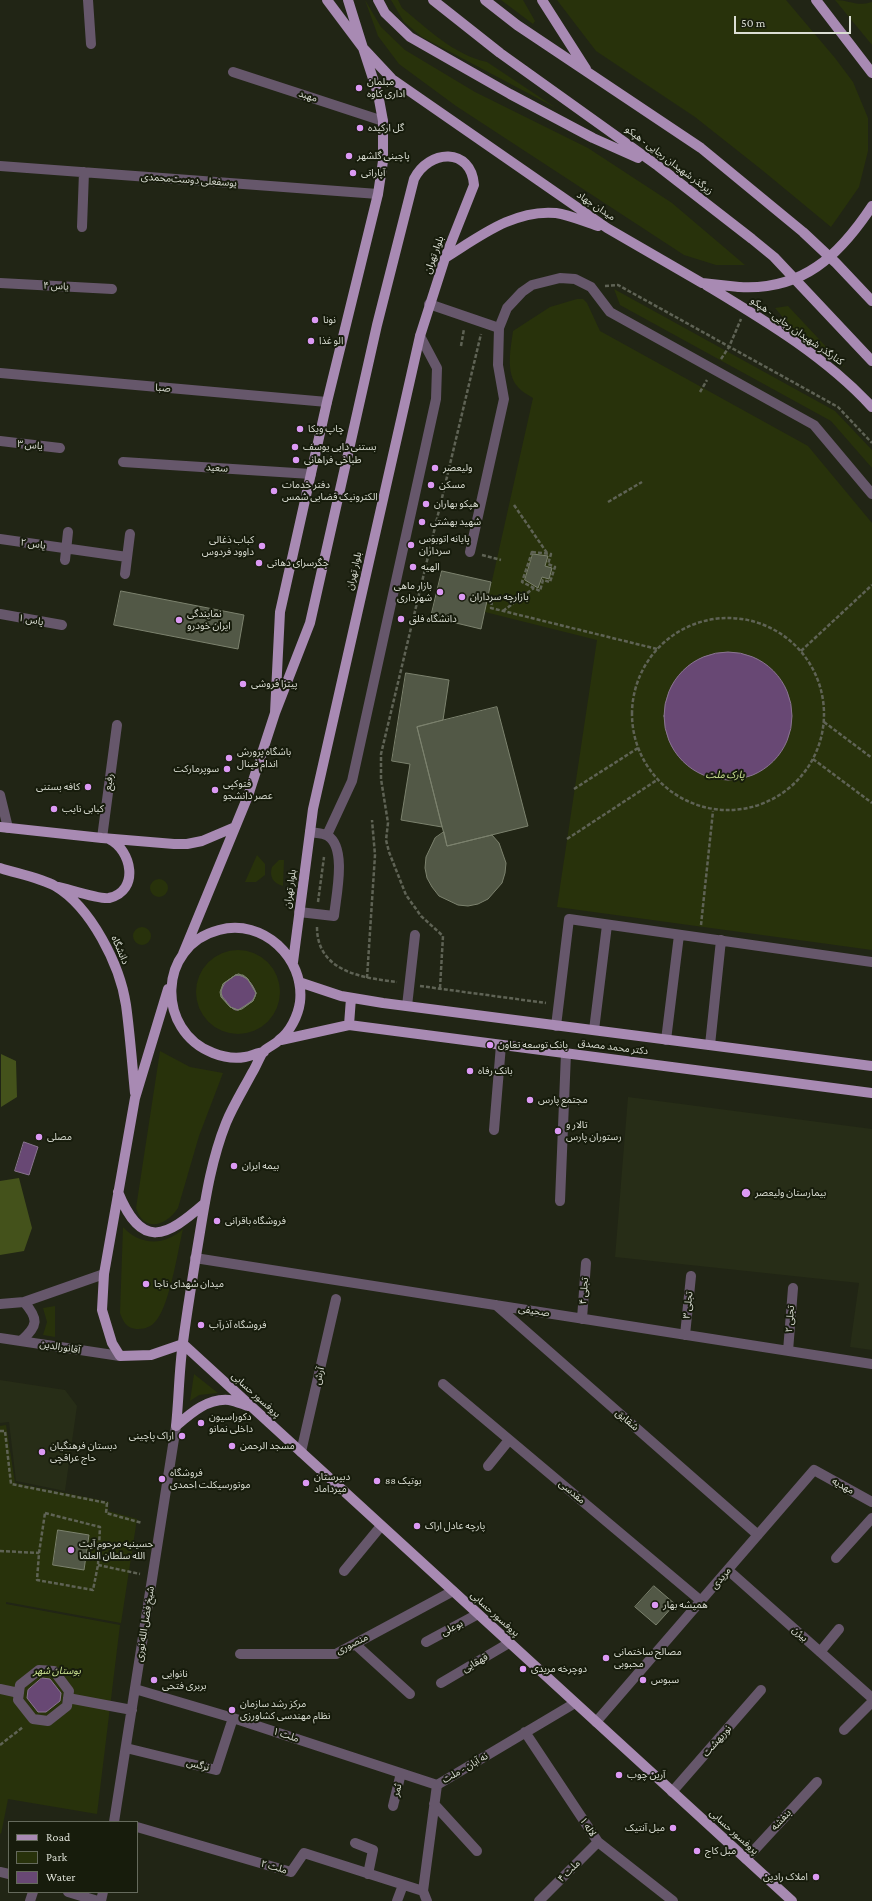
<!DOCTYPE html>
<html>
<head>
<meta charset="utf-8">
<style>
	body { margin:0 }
	#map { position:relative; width:872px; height:1901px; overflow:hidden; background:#212515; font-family:"Crimson Pro",serif }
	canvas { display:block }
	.legend { position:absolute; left:8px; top:1821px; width:130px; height:72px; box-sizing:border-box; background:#171c0c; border:1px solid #656a5c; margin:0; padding:5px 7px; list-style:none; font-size:12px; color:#dbded4 }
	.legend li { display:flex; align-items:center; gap:8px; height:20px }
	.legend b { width:20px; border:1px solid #656a5c }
	.scale { position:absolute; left:734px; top:16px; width:117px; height:18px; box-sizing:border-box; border:2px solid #dbded4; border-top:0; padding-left:5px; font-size:12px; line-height:14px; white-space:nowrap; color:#dbded4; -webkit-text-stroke:3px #171c0c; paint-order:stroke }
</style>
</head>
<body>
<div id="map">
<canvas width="872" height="1901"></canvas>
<ul class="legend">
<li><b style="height:5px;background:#a88ab3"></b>Road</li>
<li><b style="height:11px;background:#28320b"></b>Park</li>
<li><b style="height:11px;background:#684874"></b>Water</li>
</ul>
<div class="scale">50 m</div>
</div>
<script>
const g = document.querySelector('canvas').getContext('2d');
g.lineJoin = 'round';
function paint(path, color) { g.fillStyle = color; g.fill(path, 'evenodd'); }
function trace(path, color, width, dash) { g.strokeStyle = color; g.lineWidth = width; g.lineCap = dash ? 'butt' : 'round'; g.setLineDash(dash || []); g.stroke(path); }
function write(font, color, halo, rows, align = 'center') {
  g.font = font + ' "Crimson Pro","Noto Sans Arabic",serif'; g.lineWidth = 4; g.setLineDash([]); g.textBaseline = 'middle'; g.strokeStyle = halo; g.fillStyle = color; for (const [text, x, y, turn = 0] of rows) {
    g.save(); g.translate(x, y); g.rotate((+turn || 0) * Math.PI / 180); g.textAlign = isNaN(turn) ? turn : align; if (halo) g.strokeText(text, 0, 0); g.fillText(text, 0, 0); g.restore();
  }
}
const built = new Path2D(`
	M 628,1097 L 872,1129 L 872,1350 L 850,1347 L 859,1283 L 615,1257 Z
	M 0,1380 L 65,1390 L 77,1406 L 65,1491 L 16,1481 L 9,1422 L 0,1423 Z`);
const green = new Path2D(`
	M 365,0 L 381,27 L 405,50 L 475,92 L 588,148 L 672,203 L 745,265 L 716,265 L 684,255 L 456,106 L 399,64 L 378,36 Z
	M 391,0 L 398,0 L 402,8 C 428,29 454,55 487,62 L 556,108 L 422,37 L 404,22 Z
	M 501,0 L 523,0 L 535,21 L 533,24 Z
	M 557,0 L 786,0 L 835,58 L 853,82 L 868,118 L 868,151 L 859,187 L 831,227 L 762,170 L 695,117 L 596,51 Z
	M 835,0 C 850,0 856,7 872,2 L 872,45 Z
	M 614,289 L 835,411 L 872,450 L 872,468 L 831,421 L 620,305 Z
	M 577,299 L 583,299 L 587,303 L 600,331 L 808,446 L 872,523 L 872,950 L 557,907 L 597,640 L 485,612 L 533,398 C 528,395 521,391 518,387 C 505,373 511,347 513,331 L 550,307 Z
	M 788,306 L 846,368 L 791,327 L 775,308 Z
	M 257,855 L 265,864 L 265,875 L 256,882 L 245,882 Z
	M 279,860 L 284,860 L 283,886 C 273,883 269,877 272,867 Z
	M150 888a9 9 0 1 1 18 0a9 9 0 1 1-18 0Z
	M133 936a9 9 0 1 1 18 0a9 9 0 1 1-18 0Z
	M196 992a42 42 0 1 1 84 0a42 42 0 1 1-84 0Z
	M 160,1051 L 190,1067 L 223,1073 L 199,1136 L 178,1208 C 166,1226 144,1233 136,1208 Z
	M 123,1227 C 141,1246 164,1246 183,1229 C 178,1250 169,1310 154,1323 C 149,1328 143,1329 136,1329 C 126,1328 123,1321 120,1313 Z
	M 55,1306 L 55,1337 L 43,1335 L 47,1322 L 43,1308 Z
	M 194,1374 L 218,1393 L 199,1395 L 190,1401 Z
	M 6,1425 L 15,1483 L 109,1502 L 108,1511 L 137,1519 L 121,1623 L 6,1602 L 6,1604 L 120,1625 L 97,1814 L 8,1799 L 1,1834 L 0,1833 L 0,1426 Z`);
const forest = new Path2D(`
	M 1,1054 L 16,1061 L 17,1097 L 1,1107 Z
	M 19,1178 L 32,1228 L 24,1251 L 0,1255 L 0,1181 Z`);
const water = new Path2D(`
	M664 716a64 64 0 1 1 128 0a64 64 0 1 1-128 0Z
	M 236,975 C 246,975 253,984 256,993 C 255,1000 251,1001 246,1005 C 236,1014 233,1010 226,1001 C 223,997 221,996 221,990 L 225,983 Z
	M 24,1142 L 38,1147 L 29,1175 L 15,1171 Z
	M 42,1678 L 50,1679 L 61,1693 L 60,1701 L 46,1712 L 38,1712 L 27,1698 L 28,1690 Z`);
const building = new Path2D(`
	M 533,554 L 548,556 L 545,566 L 552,568 L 549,579 L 542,577 L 538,588 L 525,580 Z
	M 442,571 L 491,582 L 481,629 L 431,617 Z
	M 121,591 L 244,615 L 238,649 L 114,625 Z
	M 406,673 L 449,680 L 443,720 L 417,727 L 442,827 L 401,820 L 410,764 L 392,761 Z
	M 497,707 L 528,826 L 447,846 L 417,727 Z
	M 444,832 L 447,846 L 492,835 L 499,843 L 506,863 L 505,873 L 502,883 L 488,899 L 478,904 L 468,906 L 458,905 L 439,896 L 432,887 L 427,878 L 425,868 L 426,857 L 435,838 Z
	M 239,974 L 248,979 L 256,993 L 253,1001 L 242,1009 L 238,1010 L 230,1007 L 221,997 L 220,992 L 223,984 L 234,976 ZM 236,975 L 243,975 L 247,978 L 256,993 L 253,1001 L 238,1010 L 230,1007 L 222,997 L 221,992 L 223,984 Z
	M 58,1530 L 89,1535 L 84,1570 L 53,1565 Z
	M 654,1586 L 675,1604 L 656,1625 L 635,1607 Z`);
const path = new Path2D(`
	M 605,286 L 618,285 L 838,407 L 872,443
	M 461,346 L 464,329
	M 721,359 L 729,347 L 741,319
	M 700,392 L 707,380
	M 608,502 L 642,482
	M 514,505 L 547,553
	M 532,552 L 551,554 L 548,564 L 555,567 L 550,582 L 543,580 L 540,591 L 522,582 Z
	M 482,555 L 501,560
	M 492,601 L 491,608 L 657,649
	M 503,611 L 534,588
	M632 714a96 96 0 1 1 192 0a96 96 0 1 1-192 0Z
	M 801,651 L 872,585
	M 824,722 L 872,758
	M 813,759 L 872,803
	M 574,789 L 638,748
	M 567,839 L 657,780
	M 318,902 L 324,857
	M 701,925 L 713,811
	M 317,927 C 317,972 363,978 397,982
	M 367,978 L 375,855 L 372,820
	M 420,986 L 546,1003
	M 440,988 L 443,936 L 421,916 L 406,895 L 389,852 L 386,840 L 388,823 L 381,779 L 381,754 L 481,334
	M 0,1431 L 5,1431 L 11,1484 L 107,1503 L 106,1513 L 142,1523
	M 45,1513 L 100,1527 L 98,1565 L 93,1590 L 37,1580 L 39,1553 Z
	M 0,1551 L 39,1553
	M 98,1565 L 140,1574
	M 0,1745 L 23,1727`);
const minor = new Path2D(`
	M 88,0 L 91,44
	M 233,72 L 383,121
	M 0,166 L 378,194
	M 82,227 L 84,172
	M 0,283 L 112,289
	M 429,304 L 499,328
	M 0,373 L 327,402
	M 0,441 L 60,448
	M 123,462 L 311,474
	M 0,539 L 127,557
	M 470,552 L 504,399 L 498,365 L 499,328 L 507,308 L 522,292 L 532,285 L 560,278 L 575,279 L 591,287 L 610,312 L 814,425 L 872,494
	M 65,560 L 68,532
	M 125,574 L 130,534
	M 0,614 L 62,625
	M 0,795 L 8,828
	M 327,835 L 352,781 L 436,399 L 437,368 L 420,336
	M 102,838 L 117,725
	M 299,912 L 334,916 C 336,896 347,848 328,836 C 324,833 315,833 310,832
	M 407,1006 L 415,935
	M 556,1026 L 569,919 L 872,962
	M 594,1030 L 607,925
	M 666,1040 L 679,935
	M 710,1045 L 721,940
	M 494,1130 L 501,1045
	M 560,1201 L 566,1053
	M 195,1258 L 872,1364
	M 0,1304 L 24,1302 L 104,1274
	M 496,1305 L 758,1535
	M 582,1319 L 586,1263
	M 685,1335 L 691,1276
	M 0,1338 L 120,1356
	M 21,1341 C 38,1326 39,1319 24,1302
	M 788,1351 L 793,1288
	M 443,1384 L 701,1601
	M 301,1452 L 336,1299
	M 488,1466 L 509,1440
	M 836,1558 L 872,1518
	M 728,1570 L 872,1698
	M 344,1571 L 381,1526
	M 426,1642 L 478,1614
	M 355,1644 L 410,1694
	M 820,1652 L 839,1629
	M 240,1654 L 336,1654 L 453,1591
	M 39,1670 L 54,1671 L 69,1691 L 67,1706 L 48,1721 L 33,1719 L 18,1700 L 20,1685 Z
	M 441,1683 L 509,1643
	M 0,1689 L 19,1693
	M 135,1689 L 233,1718 L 437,1785
	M 68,1698 L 132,1710
	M 596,1722 L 814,1470 L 872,1502
	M 844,1730 L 872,1702
	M 525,1732 L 598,1842 L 673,1901
	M 126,1748 L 216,1770 L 233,1718
	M 672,1792 L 761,1690
	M 434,1804 L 477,1851
	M 393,1806 L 401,1773
	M 114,1822 L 176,1426
	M 137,1827 L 291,1872 L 304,1853 L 423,1891
	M 355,1843 L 373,1850 L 368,1874
	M 746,1859 L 817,1782
	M 0,1872 L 9,1874
	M 68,1892 L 98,1901
	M 30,1901 L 33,1892
	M 101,1901 L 103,1892
	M 397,1901 L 403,1885
	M 427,1901 L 423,1891 L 437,1785 L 575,1703
	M 539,1901 L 598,1842`);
const major = new Path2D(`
	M 348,0 L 363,48 L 392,79 L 607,228 L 702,283 L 739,287
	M 378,0 L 385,13 L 410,37 L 510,94 L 593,138 L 638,158
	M 433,0 L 500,53 L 658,166 L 752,239 L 774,257 L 872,361
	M 485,0 L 517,25 L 701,148 L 803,232 L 836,263 L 872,301
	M 542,0 L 586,69
	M 816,0 L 872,73
	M 445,258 C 479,237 514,209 556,213 C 570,215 585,222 598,226
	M 706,285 C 764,320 825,356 872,407
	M 275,713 L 310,623 L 377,325 L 414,179 C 429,149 471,147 474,185 L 445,258 L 420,336 L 313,809 L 293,962
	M 0,827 L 102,838 L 174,844 L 187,844 L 202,841 L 235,827
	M 0,868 C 15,873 41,878 55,886 C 91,907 120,965 126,1005 C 130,1034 132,1063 135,1093
	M 58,887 C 68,889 101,900 109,898 C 140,891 132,850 109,839
	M 183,954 L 248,796 L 275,713 L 280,612 L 327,402 L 378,194 L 383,161 L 383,121 L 378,94 L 363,48 L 327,0
	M 299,982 L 341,996 L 383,1003 L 872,1066
	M 168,989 L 135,1098 L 104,1274 L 102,1310 L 112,1343 L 120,1356 L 151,1355 L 183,1344
	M 349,1025 L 351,998
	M 281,1040 L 349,1025 L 872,1093
	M 118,1192 C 142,1251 166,1237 205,1203
	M 183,1344 L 792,1901
	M 176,1426 C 179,1398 179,1370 183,1342 C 188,1305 194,1268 200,1232 C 206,1195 212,1158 226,1123 C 233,1106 243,1090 252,1073 C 256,1067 259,1058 263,1052 C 267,1047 275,1045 279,1040 C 290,1032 298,1016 300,1002 C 305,958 263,918 219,930 C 157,946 156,1031 213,1053 C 223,1057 234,1059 245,1057 C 251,1056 257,1053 264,1052
	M 176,1426 C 191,1413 208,1398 229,1400 C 235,1401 242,1404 248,1406`);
const majorBridge = new Path2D(`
	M 739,287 C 802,291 839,256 872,206`);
const markers = [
	[359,88,4,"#dc99f4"],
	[360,128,4,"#dc99f4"],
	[349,156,4,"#dc99f4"],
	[353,173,4,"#dc99f4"],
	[315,320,4,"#dc99f4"],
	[311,341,4,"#dc99f4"],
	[300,429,4,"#dc99f4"],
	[295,447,4,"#dc99f4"],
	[296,460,4,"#dc99f4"],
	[435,468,4,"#dc99f4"],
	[431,485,4,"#dc99f4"],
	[274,491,4,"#dc99f4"],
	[426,504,4,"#dc99f4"],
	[422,522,4,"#dc99f4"],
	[411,545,4,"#dc99f4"],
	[262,546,4,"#dc99f4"],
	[259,563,4,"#dc99f4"],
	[413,567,4,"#dc99f4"],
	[440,592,4,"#dc99f4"],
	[462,597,4,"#dc99f4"],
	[401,619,4,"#dc99f4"],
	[179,620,4,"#dc99f4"],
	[243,684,4,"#dc99f4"],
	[229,758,4,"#dc99f4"],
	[227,769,4,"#dc99f4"],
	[88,787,4,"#dc99f4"],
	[215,790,4,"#dc99f4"],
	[54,809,4,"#dc99f4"],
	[490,1045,4,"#dc99f4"],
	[470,1071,4,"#dc99f4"],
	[530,1100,4,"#dc99f4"],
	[558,1131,4,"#dc99f4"],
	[39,1137,4,"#dc99f4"],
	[234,1166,4,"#dc99f4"],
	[746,1193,5,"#dc99f4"],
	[217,1221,4,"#dc99f4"],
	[146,1284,4,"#dc99f4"],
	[201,1325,4,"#dc99f4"],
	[201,1423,4,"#dc99f4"],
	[182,1436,4,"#dc99f4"],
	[232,1446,4,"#dc99f4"],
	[42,1452,4,"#dc99f4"],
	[162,1479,4,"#dc99f4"],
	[377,1481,4,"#dc99f4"],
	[306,1483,4,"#dc99f4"],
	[417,1526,4,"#dc99f4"],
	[71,1550,4,"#dc99f4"],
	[655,1605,4,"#dc99f4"],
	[606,1658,4,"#dc99f4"],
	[523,1669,4,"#dc99f4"],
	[154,1680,4,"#dc99f4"],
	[643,1680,4,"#dc99f4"],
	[232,1710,4,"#dc99f4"],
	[619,1775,4,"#dc99f4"],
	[673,1828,4,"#dc99f4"],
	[697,1851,4,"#dc99f4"],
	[816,1877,4,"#dc99f4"]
];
const poiNames = [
	["مبلمان",367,82],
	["اداری کاوه",367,94],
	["گل ارکیده",368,128],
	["پاچینی گلشهر",357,156],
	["آپاراتی",361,173],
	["نونا",323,320],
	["الو غذا",319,341],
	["چاپ ویکا",308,429],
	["بستنی دایی یوسف",303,447],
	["طباخی فراهانی",304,460],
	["ولیعصر",443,468],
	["دفتر خدمات",282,485],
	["الکترونیک قضایی شمس",282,497],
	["مسکن",439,485],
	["هپکو بهاران",434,504],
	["شهید بهشتی",430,522],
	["پایانه اتوبوس",419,539],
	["سرداران",419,551],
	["کباب ذغالی",254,540,"right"],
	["داوود فردوس",254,552,"right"],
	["جگرسرای دهاتی",267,563],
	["الهیه",421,567],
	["بازار ماهی",432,586,"right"],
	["شهرداری",432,598,"right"],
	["بازارچه سرداران",470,597],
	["نمایندگی",187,614],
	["ایران خودرو",187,626],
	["دانشگاه فلق",409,619],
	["پیتزا فروشی",251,684],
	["باشگاه پرورش",237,752],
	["اندام فینال",237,764],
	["سوپرمارکت",219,769,"right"],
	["فتوکپی",223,784],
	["عصر دانشجو",223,796],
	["کافه بستنی",80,787,"right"],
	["کبابی نایب",62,809],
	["بانک توسعه تعاون",498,1045],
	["بانک رفاه",478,1071],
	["مجتمع پارس",538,1100],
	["تالار و",566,1125],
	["رستوران پارس",566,1137],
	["مصلی",47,1137],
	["بیمه ایران",242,1166],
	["بیمارستان ولیعصر",755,1193],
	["فروشگاه باقرانی",225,1221],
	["میدان شهدای ناجا",154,1284],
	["فروشگاه آذرآب",209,1325],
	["دکوراسیون",209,1417],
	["داخلی نمانو",209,1429],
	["اراک پاچینی",174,1436,"right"],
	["دبستان فرهنگیان",50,1446],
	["حاج عراقچی",50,1458],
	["مسجد الرحمن",240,1446],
	["فروشگاه",170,1473],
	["موتورسیکلت احمدی",170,1485],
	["دبیرستان",314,1477],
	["میرداماد",314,1489],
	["بوتیک 88",385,1481],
	["پارچه عادل اراک",425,1526],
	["حسینیه مرحوم آیت",79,1544],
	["الله سلطان العلما",79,1556],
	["همیشه بهار",663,1605],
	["مصالح ساختمانی",614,1652],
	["محبوبی",614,1664],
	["دوچرخه مریدی",531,1669],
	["نانوایی",162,1674],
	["بربری فتحی",162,1686],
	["سبوس",651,1680],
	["مرکز رشد سازمان",240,1704],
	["نظام مهندسی کشاورزی",240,1716],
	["آرین چوب",627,1775],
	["مبل آنتیک",665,1828,"right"],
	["مبل کاج",705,1851],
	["املاک رادین",808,1877,"right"]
];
const streetNames = [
	["مهبد",308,96,18],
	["زیرگذر شهیدان رجایی - هپکو",669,160,37],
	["یوسفعلی دوست‌محمدی",189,180,4],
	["میدان جهاد",596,206,34],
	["بلوار تهران",434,255,-70],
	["یاس ۴",56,286,3],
	["کنارگذر شهیدان رجایی - هپکو",797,331,35],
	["صبا",163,388,5],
	["یاس ۳",30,445,6],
	["سعید",217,468,4],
	["یاس ۲",33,544,8],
	["بلوار تهران",354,571,-77],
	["یاس ۱",31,620,10],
	["رفیع",109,782,-82],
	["بلوار تهران",290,889,-82],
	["دانشگاه",120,950,67],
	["دکتر محمد مصدق",613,1047,7],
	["تجلی ۴",584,1291,-86],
	["تجلی ۳",688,1305,-84],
	["صحیفی",534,1311,9],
	["تجلی ۲",790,1319,-86],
	["آقانورالدین",60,1347,9],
	["آرش",319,1376,-77],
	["پروفسور حسابی",256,1395,42],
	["شقایق",627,1420,41],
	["مهدیه",843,1486,29],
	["مقدسی",572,1492,40],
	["مریدی",721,1578,-49],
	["پروفسور حسابی",495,1614,42],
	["شیخ فضل الله نوری",145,1624,-81],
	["بوعلی",452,1628,-28],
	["بیژن",800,1634,42],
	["منصوری",352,1644,-26],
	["قهقایی",475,1663,-30],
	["ملت ۱",286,1735,18],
	["نوربهشت",717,1741,-49],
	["نرگس",198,1765,14],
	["نه آبان - ملت",465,1768,-30],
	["ثمر",397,1790,-76],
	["بنفشه",781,1820,-47],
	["لاله ۱",588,1827,56],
	["پروفسور حسابی",734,1832,42],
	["ملت ۲",274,1867,16],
	["ملت ۴",569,1871,-45]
];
const parkNames = [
	["پارک ملت",725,775],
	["بوستان شهر",57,1671]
];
paint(built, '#272d17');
paint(green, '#28320b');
paint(forest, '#44521b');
paint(water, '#684874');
trace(water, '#8a7591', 1);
paint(building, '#525846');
trace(building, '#7c826e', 1);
trace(path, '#5f6355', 2.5, [4, 2]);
trace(minor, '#66576b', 10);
trace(major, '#a88ab3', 10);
trace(majorBridge, '#a88ab3', 10);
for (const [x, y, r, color] of markers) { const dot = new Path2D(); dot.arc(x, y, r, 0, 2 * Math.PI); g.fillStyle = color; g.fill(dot); trace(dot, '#171c0c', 1.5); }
write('10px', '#dbded4', '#171c0c', poiNames, 'left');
write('10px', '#dbded4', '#171c0c', streetNames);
write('italic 10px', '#d0e895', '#171c0c', parkNames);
</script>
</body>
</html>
